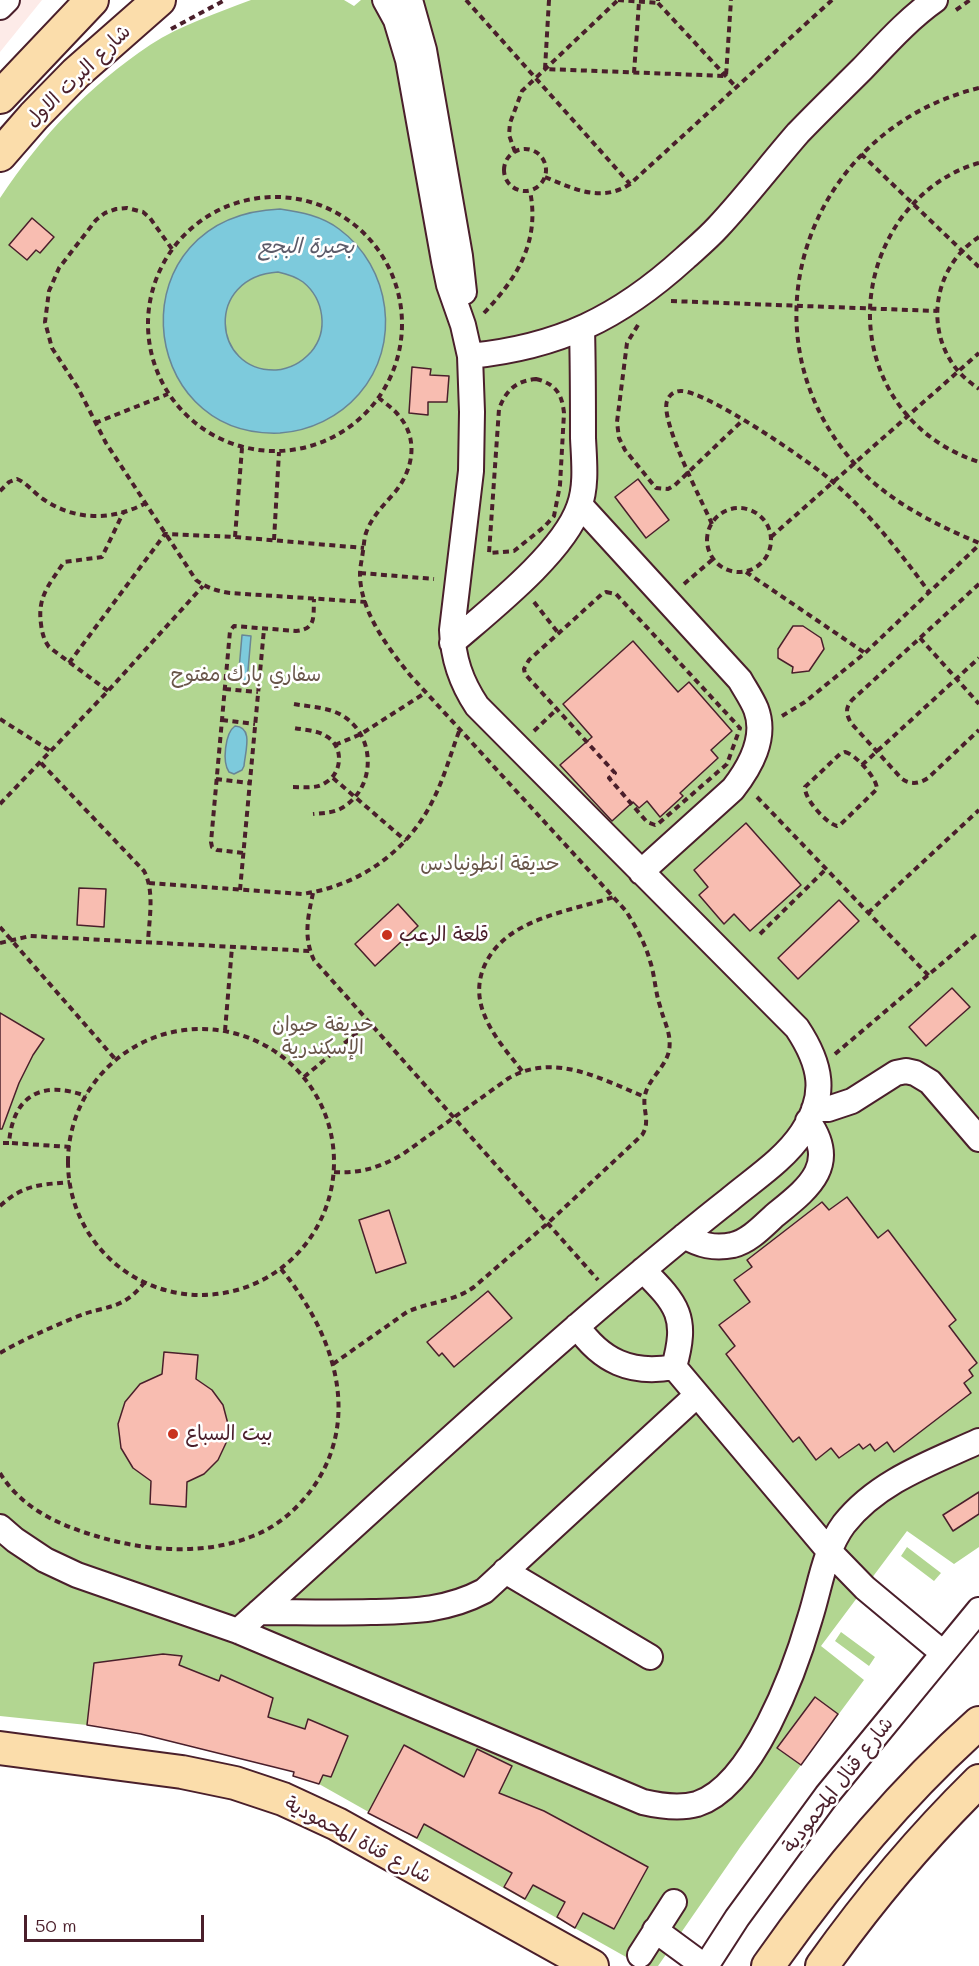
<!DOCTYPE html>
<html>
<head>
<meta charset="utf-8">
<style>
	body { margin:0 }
	#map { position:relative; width:979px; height:1966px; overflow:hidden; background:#fff; font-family:Mali,sans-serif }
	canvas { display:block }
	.scale { position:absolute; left:24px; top:1915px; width:180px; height:27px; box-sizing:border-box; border:3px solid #4a1f2b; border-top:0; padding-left:8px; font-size:18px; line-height:21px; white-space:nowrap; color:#4a1f2b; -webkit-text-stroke:4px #fff; paint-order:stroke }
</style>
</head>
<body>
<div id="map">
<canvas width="979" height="1966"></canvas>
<div class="scale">50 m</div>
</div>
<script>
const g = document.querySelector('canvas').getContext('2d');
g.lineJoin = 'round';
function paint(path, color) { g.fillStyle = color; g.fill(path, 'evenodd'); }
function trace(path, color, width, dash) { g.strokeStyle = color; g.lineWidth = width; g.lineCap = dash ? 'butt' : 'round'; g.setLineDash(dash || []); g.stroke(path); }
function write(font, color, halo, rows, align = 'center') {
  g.font = font + ' Mali,"Playpen Sans Arabic",sans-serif'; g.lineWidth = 5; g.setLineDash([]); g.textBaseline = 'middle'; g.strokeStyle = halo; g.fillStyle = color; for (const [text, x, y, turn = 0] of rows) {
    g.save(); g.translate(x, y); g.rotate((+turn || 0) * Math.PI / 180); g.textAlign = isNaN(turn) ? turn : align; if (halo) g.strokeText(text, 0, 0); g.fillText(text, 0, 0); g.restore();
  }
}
const built = new Path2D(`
	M 0,0 L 42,0 L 0,52 Z`);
const green = new Path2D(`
	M 251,0 L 344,0 L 354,6 L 361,0 L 979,0 L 979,1547 L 954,1564 L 907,1531 L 821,1646 L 864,1680 L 741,1846 L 658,1966 L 642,1966 L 319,1784 L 293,1776 L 294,1772 L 140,1733 L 87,1725 L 0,1716 L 0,198 C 43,134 87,88 150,45 C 181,25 217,13 251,0 Z
	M 907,1547 L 941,1573 L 934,1581 L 901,1556 Z
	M 841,1632 L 875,1657 L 869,1666 L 835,1641 Z`);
const water = new Path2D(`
	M 280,209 C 301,212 322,216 339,229 C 391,267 402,345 359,394 C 339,417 310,431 280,433 C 134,439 115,216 280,209 ZM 278,272 C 287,274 296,277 303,282 C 324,299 329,331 311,352 C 302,362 290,369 276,370 C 212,372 204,277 278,272 Z
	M 242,635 L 251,636 L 247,682 L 238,681 Z
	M 235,726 C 254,727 245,752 244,766 L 242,770 L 234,774 L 229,772 C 222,762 225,733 235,726 Z`);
const building = new Path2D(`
	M 32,218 L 54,237 L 40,253 L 36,250 L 27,260 L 9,245 Z
	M 412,367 L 431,369 L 430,375 L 449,376 L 447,402 L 428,402 L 428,415 L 409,413 Z
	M 638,479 L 669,520 L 646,538 L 615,497 Z
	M 793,626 L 803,626 L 821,638 L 824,649 L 809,671 L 792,673 L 793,667 L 778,658 L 778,649 Z
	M 633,641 L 678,692 L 689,682 L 732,731 L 711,750 L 718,758 L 680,793 L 683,796 L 660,817 L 647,801 L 639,808 L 633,802 L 612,821 L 560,765 L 592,737 L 563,704 Z
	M 746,823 L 801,885 L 750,931 L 734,914 L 724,924 L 699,895 L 708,887 L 694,870 Z
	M 79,888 L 106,889 L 104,927 L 77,925 Z
	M 839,900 L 859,921 L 798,979 L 778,958 Z
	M 398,904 L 418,926 L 375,966 L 355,944 Z
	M 952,988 L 970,1007 L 926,1046 L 909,1027 Z
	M 0,1013 L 44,1039 L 33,1055 L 19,1083 L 2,1129 L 0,1129 Z
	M 847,1197 L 878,1238 L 888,1230 L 956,1320 L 949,1326 L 977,1363 L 969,1370 L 973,1376 L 964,1383 L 971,1393 L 894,1452 L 887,1442 L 875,1451 L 870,1444 L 863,1449 L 859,1444 L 839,1458 L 831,1448 L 816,1460 L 799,1437 L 793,1442 L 726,1354 L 735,1346 L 719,1325 L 750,1302 L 734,1280 L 752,1267 L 747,1260 L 822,1202 L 829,1210 Z
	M 389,1210 L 406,1263 L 376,1273 L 359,1220 Z
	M 488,1291 L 512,1318 L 454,1367 L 442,1353 L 439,1356 L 427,1342 Z
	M 164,1352 L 198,1355 L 196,1379 L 212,1390 L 223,1405 L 228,1424 L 226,1443 L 218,1460 L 204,1474 L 187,1482 L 186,1507 L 150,1504 L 151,1481 L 133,1468 L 121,1448 L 118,1424 L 125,1402 L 140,1384 L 162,1374 Z
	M 979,1492 L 979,1514 L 953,1531 L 943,1515 Z
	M 163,1654 L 182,1656 L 179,1665 L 219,1681 L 221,1675 L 273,1698 L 268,1717 L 305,1729 L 308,1719 L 348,1736 L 331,1777 L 323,1775 L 319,1784 L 293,1776 L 294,1772 L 141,1734 L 87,1725 L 94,1663 Z
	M 815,1697 L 838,1714 L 801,1765 L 777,1748 Z
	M 404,1745 L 464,1777 L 477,1749 L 512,1766 L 499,1793 L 544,1811 L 648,1867 L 614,1929 L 583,1913 L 575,1928 L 557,1917 L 565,1902 L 533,1885 L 525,1899 L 504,1887 L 512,1873 L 424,1824 L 417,1838 L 368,1813 Z`);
const path = new Path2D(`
	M 466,0 L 630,184
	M 549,0 L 545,69 L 726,76 L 731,0
	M 618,0 L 658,3 L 658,0
	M 658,3 L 736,87
	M 956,10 L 970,0
	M 171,29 L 225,0
	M 634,73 L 639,2
	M 979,88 C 810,129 736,329 854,463 C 886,500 934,524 979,543
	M504 170a21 21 0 1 1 42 0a21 21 0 1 1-42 0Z
	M 515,152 L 509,135 L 510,123 L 522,91 L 618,0
	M 861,154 L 979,267
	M 979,163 C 947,172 922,191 902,217 C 838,306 873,428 979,462
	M 545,177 C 574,189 601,203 630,184 L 832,0
	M148 324a127 127 0 1 1 254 0a127 127 0 1 1-254 0Z
	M 979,237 C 934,266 923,329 958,371 C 964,378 972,384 979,389
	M 172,249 L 150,218 L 143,212 L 127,208 L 116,209 L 105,213 L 96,220 L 59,268 L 49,291 L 45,322 L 52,348 L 78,388 L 106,443 L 196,580 C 207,588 217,591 230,593 L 366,602
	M 671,301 L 937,311
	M 484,313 C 518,277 540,241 530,191
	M 638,325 L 627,343 L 617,422 L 619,438 L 625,450 L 656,488 L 668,489 L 675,485 L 743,420
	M 536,379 C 556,384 562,394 564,413 L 560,485 L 554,516 L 544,527 L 514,551 L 489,553 L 499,409 C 506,390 516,381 536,379 Z
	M 95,423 L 168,394
	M 0,491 L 9,482 L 17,479 C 27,483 34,493 43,499 C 75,521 112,521 146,503
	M707 540a32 32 0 1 1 64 0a32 32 0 1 1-64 0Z
	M 712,524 C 702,501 660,421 667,401 C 669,395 674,391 681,391 C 707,391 811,462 833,482 C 870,514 900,552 929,592
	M 235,537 L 242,448
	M 771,537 L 979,353
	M 274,540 L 279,452
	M 746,572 L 865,653
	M 360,573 L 434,579
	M 684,584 L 713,559
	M 979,584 L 852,700 C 845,708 846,714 851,723 L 901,778 C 910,785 919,784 928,778 L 979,730
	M 606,592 L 616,594 L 740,728 L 727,764 L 659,823 L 655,825 L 647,822 L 609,778 L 615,773 L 525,674 L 524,669 L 529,660 L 602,594 Z
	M 534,602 L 559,634
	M 920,638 L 979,704
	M 69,663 L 165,534 L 235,537 L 364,548
	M 225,689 L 258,692
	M 108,691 L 49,647 C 44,640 42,633 41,624 C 37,596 50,584 64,562 L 102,557 L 123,513
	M 294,704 C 310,707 329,707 343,716 C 377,737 376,790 340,809 C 332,813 323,813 313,814
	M 782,716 L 805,702 L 865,653 L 979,545
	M 0,719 L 52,752
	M 222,720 L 255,724
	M 534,731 L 557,709
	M 335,745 L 361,734 L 425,693
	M 845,752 C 855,754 877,778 877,789 L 841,824 L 837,826 C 826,823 804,799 805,787 L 840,754 Z
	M 41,763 L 144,871 C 155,891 149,920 148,942
	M 862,765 L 979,658
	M 333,778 L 406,841
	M 216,779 L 249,783
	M 293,787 C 304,787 316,789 325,783 C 343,773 344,746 326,736 C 317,730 304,730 294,728
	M 757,797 L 929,976
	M 0,804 L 108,691 L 203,586
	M 243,853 L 217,850 L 212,847 L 211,842 L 230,631 L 234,626 L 296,631 C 317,629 313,616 314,599
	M 149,883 L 302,894 C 359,886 409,851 434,798 C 445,776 451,752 460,729
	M 240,890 L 264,629
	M 313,893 C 308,917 303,937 314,960 L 598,1280
	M 868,913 L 979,810
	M 0,927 L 116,1060
	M 760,934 L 826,869
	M 0,943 L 30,936 L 310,951
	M68 1162a133 133 0 1 1 266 0a133 133 0 1 1-266 0Z
	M 225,1031 L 232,947
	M 835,1054 L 979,932
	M 522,1071 C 508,1053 492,1035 484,1014 C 469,977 491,943 523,927 C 549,913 585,906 614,897
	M 304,1077 L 370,1022
	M 3,1143 L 9,1143 C 13,1095 42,1080 86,1096
	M 12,1143 L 70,1147
	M 334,1172 C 360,1174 381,1167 403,1154 L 509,1078 C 555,1052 601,1079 645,1097
	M 0,1206 C 24,1184 40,1185 70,1182
	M 0,1353 C 24,1339 50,1328 76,1317 C 105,1305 122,1311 144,1283
	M 333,1364 L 407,1312 C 431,1301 451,1303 474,1287 L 548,1223 L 642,1135 C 651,1122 642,1109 645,1095 C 649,1078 665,1068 669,1051 C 672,1034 664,1022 660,1006 C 655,991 655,976 650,961 C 645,943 636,927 626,911 L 410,675 C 388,648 360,611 360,574 C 360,567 362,559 363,551 C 364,545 364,539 366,533 C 372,516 384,505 395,492 C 413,470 419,439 399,416 C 394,409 386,404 379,398
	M 0,1473 C 21,1508 59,1525 96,1536 C 145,1551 204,1556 253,1536 C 277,1527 297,1509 312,1489 C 364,1416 332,1331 281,1269`);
const minor = new Path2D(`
	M 410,0 L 424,50 L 460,256 L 464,292
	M 0,7 L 7,0
	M 470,356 C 559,347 619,318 685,258 C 696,248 708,238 718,227 C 746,197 771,164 798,133 C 819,111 841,90 862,69 C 885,45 908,19 935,0
	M 580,505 L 740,680 C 745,689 752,699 756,709 C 767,738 750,767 733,789 L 641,872
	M 452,643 C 490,610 563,553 579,507 C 587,486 584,460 583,438 C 583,402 583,365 582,329
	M 814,1109 L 828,1109 L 852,1101 L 896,1073 L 906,1071 L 915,1073 L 930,1082 L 979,1139
	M 684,1236 C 700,1245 714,1249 733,1245 C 749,1241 762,1227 774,1216 C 807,1189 840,1166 808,1121
	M 643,1270 C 678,1305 688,1317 674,1367
	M 577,1326 C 601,1361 631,1375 674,1367
	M 674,1367 L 829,1551 L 865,1588 L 943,1653
	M 0,1527 L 15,1540 L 45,1560 L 77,1575 L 238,1631 L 643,1802 C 660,1806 679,1809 697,1804 C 753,1786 795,1670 810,1618 C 820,1587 824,1551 844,1524 C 878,1481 931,1463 979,1441
	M 505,1571 L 650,1657
	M 259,1612 C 296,1612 334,1613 371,1612 C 412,1611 446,1611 484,1591 L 697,1395
	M 238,1631 C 362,1520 483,1406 610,1298 C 649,1265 688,1232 729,1200 C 754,1179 784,1160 802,1133 C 828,1095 821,1064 797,1028 L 477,706 C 461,682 453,659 452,630 L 471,471 L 472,412 L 470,356 L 463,325 L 449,285 L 444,261 L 408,60 L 396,20 L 385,0
	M 655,1930 L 704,1966
	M 640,1955 L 674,1902
	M 706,1966 L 737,1918 L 827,1795 L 979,1610`);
const major = new Path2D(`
	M 0,97 L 92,0
	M 0,155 L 34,116 L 76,73 L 159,0
	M 0,1748 L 182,1772 L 235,1783 L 283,1799 L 337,1824 L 592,1966
	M 768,1966 C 830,1878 898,1795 979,1723
	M 822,1966 C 869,1900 921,1838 979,1781`);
const markers = [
	[387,935,6,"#c8321e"],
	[173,1434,6,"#c8321e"]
];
const streetNames = [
	["شارع البرت الاول",78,76,-44],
	["شارع قنال المحمودية",838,1785,-52],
	["شارع قناة المحمودية",358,1840,28]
];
const parkNames = [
	["سفاري بارك مفتوح",246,675],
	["حديقة انطونيادس",490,864],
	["حديقة حيوان",323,1025],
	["الإسكندرية",323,1048]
];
const poiNames = [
	["قلعة الرعب",399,935],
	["بيت السباع",185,1434]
];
const waterNames = [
	["بحيرة البجع",306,247]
];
paint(built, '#fdebe8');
paint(green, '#b2d691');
paint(water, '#7dcadc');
trace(water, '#698695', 1.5);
paint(building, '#f8bdb1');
trace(building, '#4a1f2b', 1.5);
trace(minor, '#4a1f2b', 28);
trace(major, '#4a1f2b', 36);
trace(path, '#4a1f2b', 4, [6, 4.5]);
trace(minor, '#fff', 24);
trace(major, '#fbddab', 32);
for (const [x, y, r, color] of markers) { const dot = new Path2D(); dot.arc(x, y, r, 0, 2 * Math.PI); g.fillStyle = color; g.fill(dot); trace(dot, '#fff', 2); }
write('20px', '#4a1f2b', '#fff', streetNames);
write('20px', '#69564a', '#fff', parkNames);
write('20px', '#4a1f2b', '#fff', poiNames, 'left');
write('italic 21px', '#5c5b69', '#fff', waterNames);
</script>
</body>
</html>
